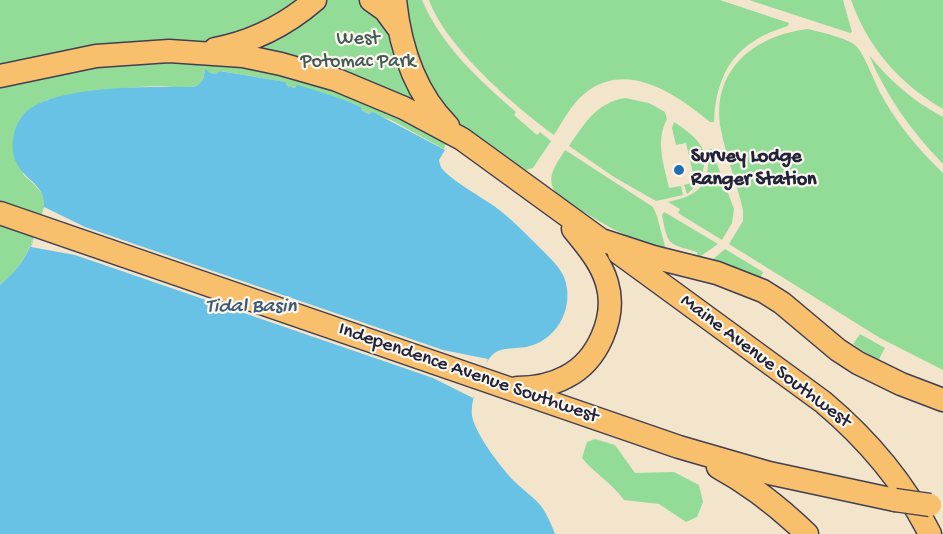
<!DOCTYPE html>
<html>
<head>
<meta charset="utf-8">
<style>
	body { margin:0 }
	canvas { display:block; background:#f2e5cb }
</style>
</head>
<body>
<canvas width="943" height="534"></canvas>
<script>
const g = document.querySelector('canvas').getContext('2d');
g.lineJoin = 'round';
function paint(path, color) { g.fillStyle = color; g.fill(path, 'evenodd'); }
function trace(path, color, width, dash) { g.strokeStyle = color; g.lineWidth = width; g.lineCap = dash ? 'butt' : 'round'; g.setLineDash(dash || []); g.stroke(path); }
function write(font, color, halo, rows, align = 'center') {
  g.font = font + ' "Gochi Hand",sans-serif'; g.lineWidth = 4.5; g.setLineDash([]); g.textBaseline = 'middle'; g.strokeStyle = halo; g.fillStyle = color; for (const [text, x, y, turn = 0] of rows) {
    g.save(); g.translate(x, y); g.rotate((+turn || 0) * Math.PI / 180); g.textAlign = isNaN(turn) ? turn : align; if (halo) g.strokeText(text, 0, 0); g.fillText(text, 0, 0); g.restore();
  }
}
const green = new Path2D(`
	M 0,0 L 422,0 C 441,45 479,80 516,112 L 514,115 L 537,135 L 540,132 L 551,141 L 533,168 L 526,170 L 454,120 L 444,149 L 391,120 L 372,113 L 370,114 L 362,111 L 361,107 L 326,94 L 297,87 L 295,88 L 287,86 L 286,82 L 221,71 L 218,74 L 209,73 L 205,70 C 204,76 204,82 198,85 C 188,90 172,86 161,86 C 122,87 84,92 46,100 L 23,174 C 30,181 41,189 44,199 C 46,207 42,214 39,222 C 30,249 23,266 0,285 Z
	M 429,0 L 720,0 L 789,23 L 788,26 C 737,41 716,71 714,122 L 710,122 C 676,94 626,59 584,94 C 571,105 563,121 554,135 C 514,106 446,47 429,0 Z
	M 749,0 L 843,0 L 852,32 L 850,33 Z
	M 851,0 L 943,0 L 943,109 C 900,84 868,48 851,0 Z
	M 808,29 C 820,32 848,38 856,46 C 864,53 875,84 882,96 C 898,125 919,150 943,173 L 943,370 L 880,338 L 729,244 L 743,221 L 743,210 C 737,183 726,157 721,130 C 710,71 754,35 808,29 Z
	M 869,55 C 890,81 913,101 943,117 L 943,164 C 912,132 886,96 869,55 Z
	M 625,98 L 649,103 L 665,112 L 667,119 C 655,142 664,164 669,188 L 681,186 L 683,195 L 656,201 L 614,177 L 569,146 C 585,123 596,103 625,98 Z
	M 674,122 C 683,128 697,137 702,148 C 709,164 700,185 687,194 L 684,185 L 695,182 L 686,143 L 676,145 L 672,128 Z
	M 711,148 L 734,209 L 732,223 L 722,240 L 678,213 L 680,209 L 668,202 C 690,197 705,192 708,167 C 709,160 707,154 711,148 Z
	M 565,150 L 653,207 L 657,216 L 666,250 C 621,236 594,220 556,193 C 545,177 556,165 565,150 Z
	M 664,212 L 666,213 L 718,244 L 698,258 L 697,252 C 667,243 668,246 662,215 Z
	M 725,249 L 763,272 L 760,279 L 712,260 Z
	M 860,334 L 885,348 L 878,361 L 853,344 Z
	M 595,439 L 615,445 L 635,473 L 674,472 L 699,485 L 703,502 L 697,517 L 686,522 L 659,504 L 624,500 C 612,483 595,474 582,458 L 587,442 Z`);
const water = new Path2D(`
	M 205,69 L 210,73 L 217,74 L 220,71 L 286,82 L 287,86 L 295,88 L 297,85 C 319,91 340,98 361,107 L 362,111 L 369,114 L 373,112 L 445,150 L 439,160 C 440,165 441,168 445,172 C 459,185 478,195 494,206 C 511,218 526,234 541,249 C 550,258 559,266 564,277 C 575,305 559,338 530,346 C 520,349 507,347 498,351 C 483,357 470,400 472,416 C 476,435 498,463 511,478 C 520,488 532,495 541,506 C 547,514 551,524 555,534 L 0,534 L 0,285 C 24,265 31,248 40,220 C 42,212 46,205 43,197 C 38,180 17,176 13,152 C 11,136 17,117 31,108 C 63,86 154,86 193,87 C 203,84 204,79 205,69 Z`);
const pier = new Path2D(`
	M 44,207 L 85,227 L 443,350 L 488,359 L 473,398 L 433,378 L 75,255 L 31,247 Z`);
const major = new Path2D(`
	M 371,0 L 385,10 L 399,29
	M 395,0 C 400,47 414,92 448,126
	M 215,49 C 252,42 286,25 315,0
	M 0,76 L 96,56 L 169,51 L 243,56 L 281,64 L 337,80 L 404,108 L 462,139 L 601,240 L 653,257 L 717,273 L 763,291 L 782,303 L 838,350 L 858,363 L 901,384 L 943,400
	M 0,213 L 679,447 L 769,473 L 895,500
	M 619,253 L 823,402 C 867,439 904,482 930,534
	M 517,388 C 535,388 551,385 566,377 C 598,361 617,317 607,283 C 601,262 586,245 573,229
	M 718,467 C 751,485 780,508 807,534`);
const majorBridge = new Path2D(`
	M 895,500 L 930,505`);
const markers = [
	[679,170,6,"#1f6fb2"]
];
const parkNames = [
	["West",358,40],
	["Potomac Park",358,63]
];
const poiNames = [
	["Survey Lodge",691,158],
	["Ranger Station",691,181]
];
const streetNames = [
	["Maine Avenue Southwest",765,362,37],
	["Independence Avenue Southwest",468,374,19]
];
const waterNames = [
	["Tidal Basin",251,308]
];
paint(green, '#93dc98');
paint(water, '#67c2e5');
paint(pier, '#f2e5cb');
trace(major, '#413f51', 25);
trace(major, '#f8bf6c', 22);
trace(majorBridge, '#413f51', 25, []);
trace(majorBridge, '#f8bf6c', 22);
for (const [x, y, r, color] of markers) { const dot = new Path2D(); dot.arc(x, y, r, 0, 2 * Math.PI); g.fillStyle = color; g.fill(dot); trace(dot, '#fbf7ec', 2); }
write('20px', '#445a57', '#fbf7ec', parkNames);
write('bold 20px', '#22223b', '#fbf7ec', poiNames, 'left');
write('20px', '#22223b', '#fbf7ec', streetNames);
write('italic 21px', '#3a5a76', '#fbf7ec', waterNames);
</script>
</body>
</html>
